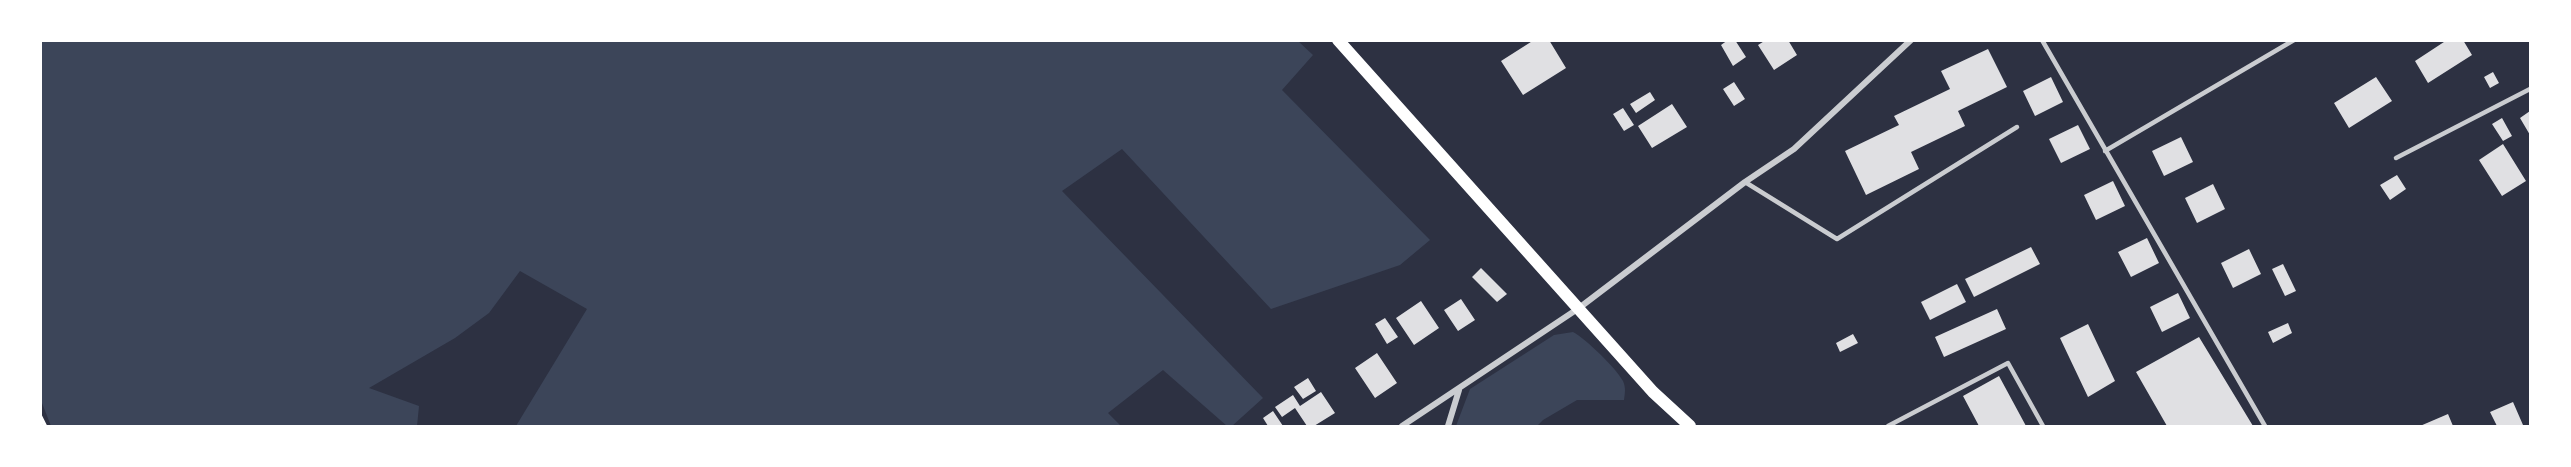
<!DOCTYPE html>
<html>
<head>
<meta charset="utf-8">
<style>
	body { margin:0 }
	#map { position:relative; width:2571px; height:467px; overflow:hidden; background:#2d3142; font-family:"Open Sans",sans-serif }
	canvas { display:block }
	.frame { position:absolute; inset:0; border:42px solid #fff; pointer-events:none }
</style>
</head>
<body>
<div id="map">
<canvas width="2571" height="467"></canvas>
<div class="frame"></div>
</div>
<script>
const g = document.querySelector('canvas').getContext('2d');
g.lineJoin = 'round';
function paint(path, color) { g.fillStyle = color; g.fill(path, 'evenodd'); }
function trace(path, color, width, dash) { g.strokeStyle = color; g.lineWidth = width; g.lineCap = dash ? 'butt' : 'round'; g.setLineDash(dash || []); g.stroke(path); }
const green = new Path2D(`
	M 41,40 L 1298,41 L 1313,55 L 1282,90 L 1430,240 L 1400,265 L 1271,309 L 1122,149 L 1062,191 L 1263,398 L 1232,426 L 1227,426 L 1163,370 L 1108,413 L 1121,426 L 516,426 L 587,309 L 520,271 L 489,313 L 455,338 L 369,388 L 419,406 L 417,426 L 51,426 L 40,398 Z
	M 1573,332 C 1586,339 1616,368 1623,381 C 1626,388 1625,393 1624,400 L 1577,400 L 1543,420 L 1537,426 L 1456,426 L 1470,389 L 1554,335 Z`);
const building = new Path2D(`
	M 1534,40 L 1549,40 L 1566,68 L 1523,95 L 1501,61 Z
	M 1728,40 L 1735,40 L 1746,57 L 1733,66 L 1721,45 Z
	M 1766,40 L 1788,40 L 1797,55 L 1774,70 L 1758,45 Z
	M 2447,40 L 2463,40 L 2472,55 L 2428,83 L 2415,61 Z
	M 1988,49 L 2007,87 L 1958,111 L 1965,126 L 1911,152 L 1919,169 L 1866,195 L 1845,151 L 1899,125 L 1894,116 L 1950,89 L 1941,71 Z
	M 2493,72 L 2499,83 L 2490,88 L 2484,77 Z
	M 2051,77 L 2063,102 L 2035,116 L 2023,91 Z
	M 2376,77 L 2392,101 L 2349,128 L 2334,103 Z
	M 1734,82 L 1745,99 L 1734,106 L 1723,89 Z
	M 1650,92 L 1655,100 L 1636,113 L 1630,104 Z
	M 1672,104 L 1687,127 L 1652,148 L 1638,126 Z
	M 1623,108 L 1634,125 L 1624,131 L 1613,114 Z
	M 2530,111 L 2530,135 L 2520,118 Z
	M 2502,118 L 2512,136 L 2503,141 L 2492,124 Z
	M 2078,125 L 2090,149 L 2061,163 L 2049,139 Z
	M 2181,137 L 2193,162 L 2164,176 L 2152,151 Z
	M 2503,144 L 2526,181 L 2502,196 L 2479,160 Z
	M 2397,175 L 2406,189 L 2390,200 L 2380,185 Z
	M 2113,181 L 2125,206 L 2096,220 L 2084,195 Z
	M 2213,184 L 2225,209 L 2197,223 L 2185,198 Z
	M 2147,238 L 2159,263 L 2131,277 L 2118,252 Z
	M 2031,247 L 2040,264 L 1974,297 L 1965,279 Z
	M 2249,249 L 2261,274 L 2233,288 L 2221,263 Z
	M 2283,264 L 2296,291 L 2285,296 L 2272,269 Z
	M 1481,268 L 1507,294 L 1497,302 L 1472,277 Z
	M 1957,284 L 1966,302 L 1930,320 L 1921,302 Z
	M 2178,293 L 2190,318 L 2162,332 L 2150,307 Z
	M 1461,299 L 1475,320 L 1458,331 L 1444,310 Z
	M 1421,301 L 1439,328 L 1414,345 L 1396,318 Z
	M 1997,309 L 2006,329 L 1944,357 L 1935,337 Z
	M 1385,318 L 1398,337 L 1387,344 L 1375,324 Z
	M 2288,323 L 2292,333 L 2273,343 L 2268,332 Z
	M 2088,324 L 2115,381 L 2088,397 L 2060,338 Z
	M 1853,334 L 1858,343 L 1840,352 L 1836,343 Z
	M 2199,337 L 2253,426 L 2167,426 L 2136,372 Z
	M 1377,353 L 1397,383 L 1375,398 L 1355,368 Z
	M 1999,376 L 2026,426 L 1979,426 L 1963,396 Z
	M 1308,378 L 1316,391 L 1303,399 L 1294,387 Z
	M 1321,392 L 1335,413 L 1314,426 L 1307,426 L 1295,408 L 1282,417 L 1275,407 L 1293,395 L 1300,406 Z
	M 2513,402 L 2523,425 L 2497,426 L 2490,412 Z
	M 1273,411 L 1283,426 L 1268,426 L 1263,418 Z
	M 2448,414 L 2453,426 L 2420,426 Z`);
const path = new Path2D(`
	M 40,416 L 45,426`);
const service = new Path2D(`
	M 2042,40 L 2265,426
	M 2105,151 L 2294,40
	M 2396,158 L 2530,89
	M 1745,182 L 1837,239 L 2017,127
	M 1888,426 L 2008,363 L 2043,426`);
const minor = new Path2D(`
	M 1402,426 L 1579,308 L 1745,182 L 1794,149 L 1911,40
	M 1448,426 L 1459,390`);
const secondary = new Path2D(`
	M 1338,40 L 1653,392 L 1690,426`);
paint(green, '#3c4559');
paint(building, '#e0e0e3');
trace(path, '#fff', 4);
trace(service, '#caccd0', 4.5);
trace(minor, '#caccd0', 6);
trace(secondary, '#fff', 12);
</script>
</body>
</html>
